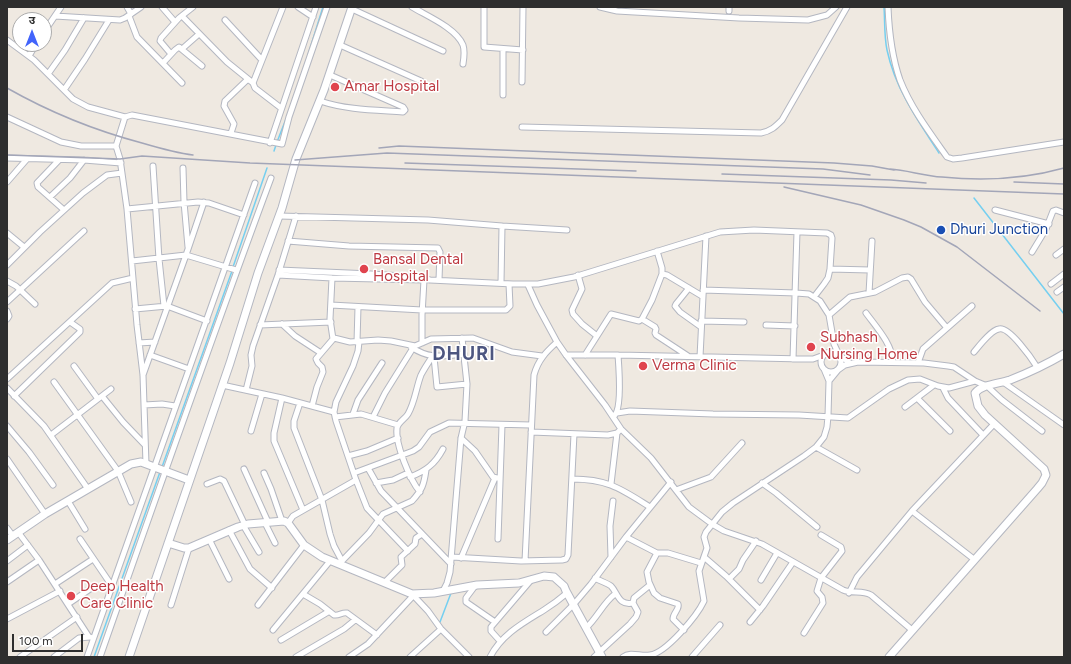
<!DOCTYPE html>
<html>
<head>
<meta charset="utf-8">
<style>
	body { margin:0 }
	#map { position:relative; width:1071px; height:664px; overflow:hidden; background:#efe9e1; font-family:Figtree,"Noto Sans Devanagari",sans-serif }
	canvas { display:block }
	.frame { position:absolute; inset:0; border:8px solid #2e2e2e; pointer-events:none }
	.north { position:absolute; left:12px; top:12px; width:40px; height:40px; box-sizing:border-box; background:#fff; border:1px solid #ababab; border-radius:50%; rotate:0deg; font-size:11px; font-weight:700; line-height:16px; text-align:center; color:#2e2e2e }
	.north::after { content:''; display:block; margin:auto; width:14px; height:18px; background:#4264fb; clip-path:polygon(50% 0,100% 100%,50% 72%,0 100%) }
	.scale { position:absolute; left:12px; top:634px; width:71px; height:18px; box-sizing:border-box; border:2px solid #2e2e2e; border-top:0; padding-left:5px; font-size:12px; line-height:14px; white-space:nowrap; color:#2e2e2e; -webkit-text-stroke:3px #fff; paint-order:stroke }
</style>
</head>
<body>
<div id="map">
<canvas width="1071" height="664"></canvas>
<div class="frame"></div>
<div class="north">उ</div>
<div class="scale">100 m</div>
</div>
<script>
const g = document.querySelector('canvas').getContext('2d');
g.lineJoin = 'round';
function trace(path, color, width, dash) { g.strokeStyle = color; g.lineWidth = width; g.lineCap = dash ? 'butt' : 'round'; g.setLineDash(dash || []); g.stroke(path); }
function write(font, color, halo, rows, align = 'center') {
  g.font = font + ' Figtree,sans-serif'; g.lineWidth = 3; g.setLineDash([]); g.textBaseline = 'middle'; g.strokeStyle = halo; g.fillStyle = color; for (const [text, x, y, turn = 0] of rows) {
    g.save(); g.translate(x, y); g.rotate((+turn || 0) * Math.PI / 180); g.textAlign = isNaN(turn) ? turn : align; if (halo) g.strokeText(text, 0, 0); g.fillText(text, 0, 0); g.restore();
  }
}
const stream = new Path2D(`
	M 884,7 C 885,21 884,36 887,50 C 895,88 918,121 939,153
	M 308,55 L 323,7
	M 277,142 L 286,119
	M 274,151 L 276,145
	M 974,198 L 1064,314
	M 233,267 L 267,168
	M 162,467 L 232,271
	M 440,622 L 451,593
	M 94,657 L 160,472`);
const street = new Path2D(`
	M 127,7 L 131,14
	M 162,7 L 175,22
	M 298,7 L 313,17
	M 412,7 C 427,16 456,28 463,45 C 465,51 464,58 463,64
	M 484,7 L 484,47 L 523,50
	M 600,7 L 617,11 L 739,18 L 808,20 L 827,15 L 836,7
	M 888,7 C 889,32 892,57 900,80 C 911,108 930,133 947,157 L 953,159 L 962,158 L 1064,142
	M 352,9 L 443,51
	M 729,11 L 729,7
	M 55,16 L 120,20 L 125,18 L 141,7
	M 129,16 L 137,37 L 182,83
	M 182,16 L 227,62 L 253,83
	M 225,20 L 262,60
	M 44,32 L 61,7
	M 7,40 L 34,60 L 73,99 L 88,107 L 125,117
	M 340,45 L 421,81
	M 182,49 L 199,34
	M 503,49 L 503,95
	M 171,54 L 160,41 L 161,38 L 179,18 L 193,7
	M 29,56 L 36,44
	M 163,63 L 175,50 L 179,47 L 202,66
	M 48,74 L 65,50 L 84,18
	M 522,82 L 523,7
	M 64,90 L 85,59 L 109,20
	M 320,101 C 347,110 374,110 403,112 L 405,110 L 403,107 L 330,75
	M 281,108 L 255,88 L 253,83 L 283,7
	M 7,117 L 61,142 L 81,146 L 116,146
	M 522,127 L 761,133 C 771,131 775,127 782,120 L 847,7
	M 231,133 L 234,124 L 224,106 L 225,101 L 248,79
	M 270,143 L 316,7
	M 7,158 L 84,160 L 121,163
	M 59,160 L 37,183 L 38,187 L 64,210
	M 153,166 L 159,259 L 164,306
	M 183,168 L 184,202 L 188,247
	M 7,182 L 27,159
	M 50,197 L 70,178 L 84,160
	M 127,209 L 198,202 L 209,203 L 244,215
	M 995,210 L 1049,224
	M 279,216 L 428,220 L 502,226 L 501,283
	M 502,226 L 567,230
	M 7,233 L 24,247
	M 288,241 L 349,246 L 438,248 L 440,252 L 439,280
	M 1032,252 L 1046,229 L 1053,211 L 1056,210 L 1064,213
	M 1056,255 L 1064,249
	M 132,261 L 186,255 L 236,270
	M 7,265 L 40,232 L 83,193 L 107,175 L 122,173
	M 830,269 L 870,270
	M 279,270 L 371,274 L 418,277 L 430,280 L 513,284 L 538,284 L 574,277 L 720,232 L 754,230 L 827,233 L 831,235 L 832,238 L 830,269 L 828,278 L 824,284 L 814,297
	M 662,274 L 667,275 L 702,296
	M 278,275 L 332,278 L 425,280
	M 578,275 L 582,289 L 572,310 L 573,314 L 582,324 L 597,336
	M 332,278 L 330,319 L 333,339
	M 7,281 L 16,286 L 35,304
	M 1051,284 L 1064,274
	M 528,285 L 537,305 L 557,342 L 566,355 L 605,405 L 621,429 L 651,458 L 689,507 L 712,524 L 724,531 L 762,544 L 843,590 C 852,594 862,590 871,595 L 912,630
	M 689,288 L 676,304 L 675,306 L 680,312 L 701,327
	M 703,290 L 796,293 L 809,294 L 820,301 L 829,315 L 834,344 L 839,355 L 850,363
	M 1057,292 L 1064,287
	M 869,293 L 872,241
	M 7,302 L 84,231
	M 331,305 L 422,310 L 506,310 L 510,306 L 509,284
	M 135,309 L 167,306 L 207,321
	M 7,311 L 9,316 L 7,319
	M 866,313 C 877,328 892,344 893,362
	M 829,315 L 850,297 L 875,292 L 902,278 L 908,277 L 911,279 L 925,302 L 947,328
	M 642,319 L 655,327 L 656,329 L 655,333 L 656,335 L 688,356
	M 701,321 L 744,322
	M 282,324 L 295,336 L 321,353
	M 260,325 L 331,322
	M 766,325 L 795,326
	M 357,342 L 358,307
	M 359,342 L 358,351 L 353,366 L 336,402 L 334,412 L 336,421 L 356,480 L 367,508 L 408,551
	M 139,343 L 155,342
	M 422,343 L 422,315 L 424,280
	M 411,347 C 431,360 442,356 464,354
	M821 362a10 10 0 1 1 20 0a10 10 0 1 1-20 0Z
	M 974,352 C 979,346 991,330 999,329 C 1009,326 1032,359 1037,367
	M 150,355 L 189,369
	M 566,355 L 618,355 L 804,359 L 813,359 L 824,355
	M 585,355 L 611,314 L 639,321 L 642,319 L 652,300 L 662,274 L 662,268 L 657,251
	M 434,357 L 437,387 L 467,384
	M 700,357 L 706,236
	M 793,359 L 797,232
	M 918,363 L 923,349 L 972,306
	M 74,366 L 98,399
	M 143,375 L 186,255 L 204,202
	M 7,379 L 112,283 L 133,278
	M 829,381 L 838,370 L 845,365 L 858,362 L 924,363 L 948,366 L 954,367 L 975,381 L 987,386 L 1002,400 L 1042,431
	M 54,382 L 118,471 L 131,502
	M 1003,382 L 1064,425
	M 222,385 L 282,398 L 334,412
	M 7,388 L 44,426 L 88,489
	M 943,388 L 948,398 L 983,435
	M 246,390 L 252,366 L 251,355 L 253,346 L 278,275 L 296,216
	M 14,396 L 80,332 L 80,329 L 70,322
	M 102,396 L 123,422 L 145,445
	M 282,398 L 274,433 L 274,441 L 303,510
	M 917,398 L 950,431
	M 300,403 L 294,421 L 294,428 L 322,500 L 330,534 L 334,546 L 342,561
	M 144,405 L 162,404 L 175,406
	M 312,406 L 317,387 L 323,372 L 322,367 L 318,363 L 316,359 L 334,338 L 350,342 L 378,340 L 391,341 L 415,346 L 431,339 L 473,338 L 512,352 L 542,356
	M 905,407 L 934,385
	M 617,413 L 630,411 L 713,414 L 799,415 L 848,418 L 889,389 L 908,380 L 920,379 L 938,386 L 949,388 L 975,381
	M 353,414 L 358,400 L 382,363
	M 615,415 C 622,406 619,368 618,355
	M 335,417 L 361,414 L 398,425
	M 373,417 L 385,393 L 413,348
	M 7,426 L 29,452 L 53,485
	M 251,431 L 262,394
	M 531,432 L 608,435 L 617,433 L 621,429
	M 51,435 L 111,389
	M 461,438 L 475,451 L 493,477 L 497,478
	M 816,447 L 857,470
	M 348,456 L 367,451 L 398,438
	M 7,459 L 45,514
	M 146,464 L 143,375 L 137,325 L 127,209 L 120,159 L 116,146 L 125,117 L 132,115 L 282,144 L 289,117 L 327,7
	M 368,468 L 381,491 L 451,564
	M 244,469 L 268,522
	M 264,473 L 271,489 L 282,521
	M 354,473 L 413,451 L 419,447 L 430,432 L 449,423 L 531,425
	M 410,477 C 426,471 435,464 443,449
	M 572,479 C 608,479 621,489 650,507
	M 376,483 L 393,480 L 408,473
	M 762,483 L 776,493 L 817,527
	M 207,484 L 220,479 L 224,481 L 245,525
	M 611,484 L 617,433
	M 676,490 L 711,477 L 742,443
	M 420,492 C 410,480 395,444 397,428 C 398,422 405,419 408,414 C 415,402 416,388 421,375 C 424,369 428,363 432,357
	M 68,501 L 85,529
	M 912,511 L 975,560
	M 265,523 L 275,543
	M 288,523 L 293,516 L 356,480
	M 243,525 L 259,552
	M 7,528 L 13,536
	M 229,530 L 250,569 L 272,588
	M 18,532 L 39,560 L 89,637
	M 626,537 L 657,553 L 668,553 L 701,563
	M 80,539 L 112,586
	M 209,539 L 229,579
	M 498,539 L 502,425
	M 657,553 L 647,572 L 649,582 L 654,593 L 660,598 L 678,604 C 680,609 673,613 673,619 L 684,630
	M 452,557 L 521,561 L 562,560 L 566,559 L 568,555 L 574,434
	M 611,557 L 610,526 L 613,501
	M 704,557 L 726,576 L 760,610
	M 461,558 L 495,478
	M 7,561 L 28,545
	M 525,561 L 534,375 C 538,360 546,352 557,342
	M 341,562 L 369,533 L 383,514 L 412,501 C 422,490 424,485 426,470
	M 595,578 C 600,581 607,583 611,586 C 618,593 618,606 633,603
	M 729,579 L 739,569 L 743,560 L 756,541
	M 761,580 L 777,553
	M 7,582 L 39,560
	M 385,582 L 402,565 L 401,557 L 415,544 L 416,538 L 422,534
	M 55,584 L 93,559
	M 475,586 L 466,598 L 466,602 L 495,622
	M 443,591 L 447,583 L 450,572 L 461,438 L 465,421 L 467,384 L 462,338
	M 849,593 L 857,577 L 912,511 L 994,424
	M 303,594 L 320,604 L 334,615 C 339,616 342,612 347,613 L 377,635
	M 412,594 L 428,611 L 441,629 L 469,657
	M 68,604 L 93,587
	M 171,605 L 189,548
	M 258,605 L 304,545
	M 7,619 L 60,591
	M 750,622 L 763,606 L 793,562
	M 586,628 C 598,617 603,603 615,594
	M 273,630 L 330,561
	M 546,632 L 574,604 L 591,584 L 626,537 L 671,482
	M 804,633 L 823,603 L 822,597 L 817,591 L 821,578 L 842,551 L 841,547 L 821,535
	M 281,640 L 328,612
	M 500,641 L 491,631 L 491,627 L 532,579
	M 20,657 L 77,617
	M 54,657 L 79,638 L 90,637
	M 87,657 L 255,183
	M 100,657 C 156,497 212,337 271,178
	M 296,657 L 344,629 L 355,620
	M 349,657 L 368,644 L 413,596
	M 410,657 L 441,629
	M 490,657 C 502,634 523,623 544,610 C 552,605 560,599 567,593
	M 594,657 L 630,624 L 636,617 L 638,612 L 633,603 L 634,598 L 650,585
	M 623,657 C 631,651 641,657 650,655 C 666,653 697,616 704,601 L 699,571 L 707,548 L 704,537 L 706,532 L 722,512 L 733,503 L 804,456 L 816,447 L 824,437 L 827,427 L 828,416 L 829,381 L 824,369
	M 692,657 L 720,625`);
const secondary = new Path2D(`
	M 7,540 L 45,514 L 131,464 L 141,462 L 189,480
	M 168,543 L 184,548 L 189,548 L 238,527 L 248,524 L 284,521 L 288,523 L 304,545 L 322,557 L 412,594 L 434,593 L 477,585 L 519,583 L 544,576 L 554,577 L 564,586 L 566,591 L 602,657
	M 129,657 L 230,363 L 258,273 L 282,208 L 296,159 L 324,90 L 352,7
	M 889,657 L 1037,489 L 1042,483 L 1046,475 L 1044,469 L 985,415 L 978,406 L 975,393 C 983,384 998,384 1010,380 C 1028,373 1047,364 1064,354`);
const rail = new Path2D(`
	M 7,88 C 51,113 93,130 142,143 C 159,148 176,153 193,155
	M 379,148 L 399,146 L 834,163 L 872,166 L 894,170
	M 7,155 L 120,159 L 142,156 L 250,163 L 1064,194
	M 295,160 L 387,153 L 823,169 L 870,175
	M 405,163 L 636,171
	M 890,169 C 907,170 924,176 942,177 C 982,181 1025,179 1064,168
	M 722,174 L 891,180 L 926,183
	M 1014,182 L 1064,184
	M 784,187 L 861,205 L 904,220 L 921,227 L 957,247 L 1040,311`);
const markers = [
	[335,87,5,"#e0444e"],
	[941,230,5,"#1a4fb4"],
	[364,269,5,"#e0444e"],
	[811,347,5,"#e0444e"],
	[643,366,5,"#e0444e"],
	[71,596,5,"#e0444e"]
];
const healthNames = [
	["Amar Hospital",344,87],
	["Bansal Dental",373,260],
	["Hospital",373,277],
	["Subhash",820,338],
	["Nursing Home",820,355],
	["Verma Clinic",652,366],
	["Deep Health",80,587],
	["Care Clinic",80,604]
];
const transitNames = [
	["Dhuri Junction",950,230]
];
const districtNames = [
	["DHURI",464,354]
];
trace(stream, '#75cff0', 1.5);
trace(street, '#b4b7c1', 7);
trace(secondary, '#b4b7c1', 9);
trace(street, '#fff', 5);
trace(secondary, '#fff', 7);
trace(rail, '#a3a6b8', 1.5);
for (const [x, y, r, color] of markers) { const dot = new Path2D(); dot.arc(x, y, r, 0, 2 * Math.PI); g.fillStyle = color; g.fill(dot); trace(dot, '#fff', 1.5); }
write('15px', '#be3a42', '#fff', healthNames, 'left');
write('15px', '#164399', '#fff', transitNames, 'left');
g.letterSpacing = '1px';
write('bold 19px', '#4d5680', '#fff', districtNames);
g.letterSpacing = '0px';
</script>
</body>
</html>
